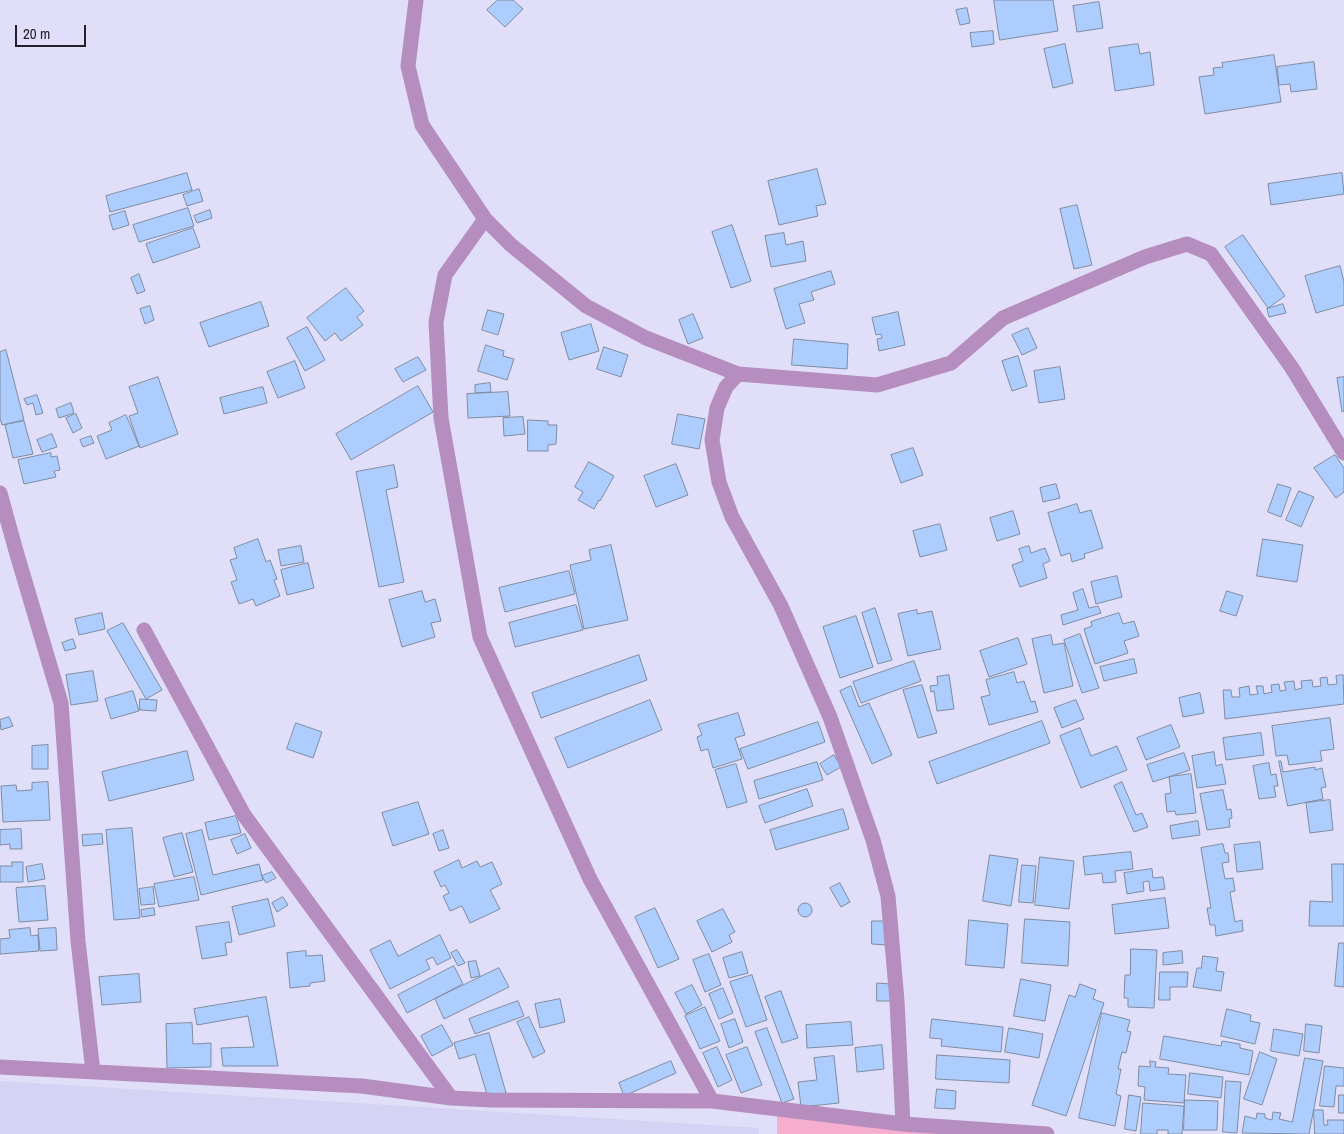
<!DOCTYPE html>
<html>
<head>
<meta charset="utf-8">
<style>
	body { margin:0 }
	#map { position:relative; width:1344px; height:1134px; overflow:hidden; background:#e0def8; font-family:"Archivo Narrow",sans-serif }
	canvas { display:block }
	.scale { position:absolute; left:15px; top:25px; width:71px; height:22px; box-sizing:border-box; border:2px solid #22212b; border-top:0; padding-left:6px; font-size:15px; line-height:18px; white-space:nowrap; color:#22212b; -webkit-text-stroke:4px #e0def8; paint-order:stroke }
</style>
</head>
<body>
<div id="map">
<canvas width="1344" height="1134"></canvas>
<div class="scale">20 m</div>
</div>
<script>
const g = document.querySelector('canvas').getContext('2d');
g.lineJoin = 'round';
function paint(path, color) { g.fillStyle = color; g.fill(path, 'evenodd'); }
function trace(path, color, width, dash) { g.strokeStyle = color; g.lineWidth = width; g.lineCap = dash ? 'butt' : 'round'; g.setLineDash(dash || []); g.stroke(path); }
const built = new Path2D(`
	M 0,1081 L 759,1128 L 759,1134 L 0,1134 Z`);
const green = new Path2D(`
	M 777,1115 L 957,1134 L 777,1134 Z`);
const building = new Path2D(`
	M 498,0 L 513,0 L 523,9 L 505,27 L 487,10 Z
	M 994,0 L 1053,0 L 1058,31 L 1000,40 Z
	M 1099,2 L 1103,28 L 1077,32 L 1073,6 Z
	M 967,8 L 970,23 L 960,25 L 956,10 Z
	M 993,31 L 994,44 L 972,47 L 970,33 Z
	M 1065,44 L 1073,83 L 1053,88 L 1044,49 Z
	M 1138,44 L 1140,54 L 1150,52 L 1154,85 L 1115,91 L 1109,48 Z
	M 1274,55 L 1281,102 L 1205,114 L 1199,77 L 1214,75 L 1213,68 L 1223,67 L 1222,63 Z
	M 1314,62 L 1317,89 L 1291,92 L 1290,84 L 1279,85 L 1277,67 Z
	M 817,169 L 826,204 L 816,206 L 818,216 L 779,225 L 768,181 Z
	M 187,173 L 192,190 L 110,212 L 106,196 Z
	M 1342,173 L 1344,194 L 1271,205 L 1268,184 Z
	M 199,189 L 203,201 L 187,206 L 183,195 Z
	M 1077,205 L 1092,265 L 1074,269 L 1060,209 Z
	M 188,208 L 194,226 L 139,242 L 133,225 Z
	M 210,210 L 212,218 L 197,223 L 194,216 Z
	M 125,211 L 129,225 L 113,230 L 109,216 Z
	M 732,225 L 751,281 L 731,288 L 712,232 Z
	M 193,228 L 200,247 L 153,263 L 146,244 Z
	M 784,233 L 786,245 L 803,241 L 806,261 L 771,267 L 765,236 Z
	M 1243,235 L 1285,296 L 1268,308 L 1225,247 Z
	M 1340,266 L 1344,282 L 1344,305 L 1316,313 L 1305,276 Z
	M 831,271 L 835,284 L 811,292 L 814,300 L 799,304 L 805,323 L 786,329 L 774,289 Z
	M 139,274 L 145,291 L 137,294 L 131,278 Z
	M 346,288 L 364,311 L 357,317 L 363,325 L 341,341 L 335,333 L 325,341 L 307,318 Z
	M 261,302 L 269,326 L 209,347 L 200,323 Z
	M 1283,304 L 1286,313 L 1269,317 L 1267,309 Z
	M 150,306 L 154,320 L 145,324 L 140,309 Z
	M 488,310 L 504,314 L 498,335 L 482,330 Z
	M 898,312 L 905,345 L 879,351 L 877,339 L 882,338 L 881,334 L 876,335 L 872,318 Z
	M 693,314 L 703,338 L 688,344 L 679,320 Z
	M 591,324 L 599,351 L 569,360 L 561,333 Z
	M 307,327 L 325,360 L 305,371 L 287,338 Z
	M 1028,328 L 1037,348 L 1022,355 L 1012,335 Z
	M 794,339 L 848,344 L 847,369 L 792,365 Z
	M 486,345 L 504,351 L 503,356 L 514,359 L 507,380 L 478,371 Z
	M 604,347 L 628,355 L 621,377 L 597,369 Z
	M 6,350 L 24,420 L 2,425 L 0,418 L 0,352 Z
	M 1018,356 L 1027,386 L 1012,391 L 1002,361 Z
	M 418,357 L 426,370 L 403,382 L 395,369 Z
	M 295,361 L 305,388 L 278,398 L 267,372 Z
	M 1060,367 L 1065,399 L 1039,403 L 1034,371 Z
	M 158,377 L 178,434 L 140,448 L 129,416 L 138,413 L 129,387 Z
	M 1344,377 L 1344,411 L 1342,412 L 1337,378 Z
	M 490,383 L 491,392 L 475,393 L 475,385 Z
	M 418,386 L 433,412 L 351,460 L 336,434 Z
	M 263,387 L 267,403 L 224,414 L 220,398 Z
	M 508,392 L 510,416 L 468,418 L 467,394 Z
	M 37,395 L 43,413 L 36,415 L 33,403 L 27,405 L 24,399 Z
	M 71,403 L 74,413 L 59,418 L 56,409 Z
	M 76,414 L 82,428 L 73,433 L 66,418 Z
	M 678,414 L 705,419 L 699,449 L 672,444 Z
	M 126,415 L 139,446 L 106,459 L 97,436 L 112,430 L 109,423 Z
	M 523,417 L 525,434 L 504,436 L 503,418 Z
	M 528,420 L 548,421 L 548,425 L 557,425 L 556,444 L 548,445 L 548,451 L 528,451 Z
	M 24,421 L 33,454 L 13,458 L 5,425 Z
	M 52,434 L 57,447 L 42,452 L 37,440 Z
	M 91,436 L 94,443 L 83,447 L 80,440 Z
	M 913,448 L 923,475 L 901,483 L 891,455 Z
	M 51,453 L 51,457 L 57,456 L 60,470 L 54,471 L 56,477 L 24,484 L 18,460 Z
	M 1335,455 L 1344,468 L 1344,492 L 1336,498 L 1314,468 Z
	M 589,462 L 614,476 L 600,501 L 599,500 L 594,509 L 578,500 L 583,492 L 575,487 Z
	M 676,464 L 688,495 L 656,507 L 644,476 Z
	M 394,465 L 398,487 L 386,490 L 404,582 L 379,587 L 356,472 Z
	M 1056,484 L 1060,498 L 1043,502 L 1040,488 Z
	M 1278,484 L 1291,488 L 1281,517 L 1268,512 Z
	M 1299,491 L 1314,497 L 1301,527 L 1286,520 Z
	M 1077,504 L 1080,513 L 1091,510 L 1103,548 L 1084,554 L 1085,558 L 1072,562 L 1070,553 L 1061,556 L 1048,513 Z
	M 1013,511 L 1020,534 L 997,541 L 990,518 Z
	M 940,524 L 947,550 L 920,557 L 913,531 Z
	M 258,539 L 266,562 L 270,560 L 277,579 L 274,580 L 280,596 L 256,606 L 253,599 L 239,604 L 231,582 L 237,580 L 230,560 L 237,558 L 234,548 Z
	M 1263,539 L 1303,545 L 1297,582 L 1257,576 Z
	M 611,545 L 628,620 L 584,629 L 570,565 L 591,560 L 589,550 Z
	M 301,546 L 304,562 L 281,566 L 278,550 Z
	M 1029,546 L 1031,553 L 1045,548 L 1050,561 L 1043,564 L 1047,578 L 1020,587 L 1012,565 L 1023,561 L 1019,549 Z
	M 308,563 L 314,588 L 287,595 L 281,570 Z
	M 569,571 L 575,594 L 505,612 L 499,588 Z
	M 1117,576 L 1122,597 L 1096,604 L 1091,582 Z
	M 1083,589 L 1089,608 L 1098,606 L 1101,613 L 1063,625 L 1061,615 L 1078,610 L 1073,593 Z
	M 422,591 L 425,602 L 435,599 L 441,621 L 431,623 L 435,637 L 402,647 L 389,600 Z
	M 1227,591 L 1243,596 L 1236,616 L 1220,611 Z
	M 576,605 L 583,630 L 515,647 L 509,623 Z
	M 875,608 L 892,660 L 878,664 L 862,613 Z
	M 917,610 L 917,614 L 932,611 L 941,649 L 908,656 L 898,614 Z
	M 102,613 L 105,629 L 79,635 L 75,619 Z
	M 1119,613 L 1123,624 L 1134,621 L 1139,636 L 1124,641 L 1128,653 L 1095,664 L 1084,629 L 1092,626 L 1091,622 Z
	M 856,616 L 873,667 L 840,678 L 823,627 Z
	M 123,623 L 162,690 L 146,699 L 107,631 Z
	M 1080,634 L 1099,688 L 1082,693 L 1064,640 Z
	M 1051,635 L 1053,645 L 1064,643 L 1073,686 L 1044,693 L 1032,639 Z
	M 1018,638 L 1027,664 L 989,677 L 980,651 Z
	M 73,639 L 76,648 L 65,651 L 62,643 Z
	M 639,655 L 647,680 L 541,718 L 532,693 Z
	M 1134,659 L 1137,673 L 1104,681 L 1100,667 Z
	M 914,661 L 921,681 L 861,703 L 853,682 Z
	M 93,671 L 98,701 L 71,705 L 66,675 Z
	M 1014,672 L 1017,683 L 1024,681 L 1031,702 L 1035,701 L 1038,712 L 989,725 L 981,697 L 990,695 L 986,680 Z
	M 949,675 L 954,709 L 937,711 L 934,691 L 931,692 L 930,686 L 938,685 L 937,677 Z
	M 1343,675 L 1344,704 L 1225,719 L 1223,690 L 1231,690 L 1232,697 L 1240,697 L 1239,688 L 1249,686 L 1250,695 L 1258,694 L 1256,686 L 1263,686 L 1264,694 L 1272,692 L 1271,685 L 1279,684 L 1280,691 L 1286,690 L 1284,682 L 1294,681 L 1295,690 L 1302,688 L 1301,681 L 1312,680 L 1313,687 L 1321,686 L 1320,678 L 1327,677 L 1328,685 L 1337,684 L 1336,676 Z
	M 922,685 L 937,733 L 918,738 L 903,690 Z
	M 851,686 L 859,707 L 869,703 L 892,755 L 872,764 L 840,691 Z
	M 133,691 L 139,711 L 111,719 L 105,699 Z
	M 1200,693 L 1204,713 L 1183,717 L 1179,698 Z
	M 140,699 L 157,700 L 156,711 L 140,710 Z
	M 650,700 L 662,730 L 568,768 L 555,738 Z
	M 1076,700 L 1084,719 L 1062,728 L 1054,708 Z
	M 738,713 L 745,735 L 735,738 L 742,759 L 713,768 L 708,749 L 701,751 L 697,737 L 702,735 L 698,725 Z
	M 9,717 L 13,726 L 1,730 L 0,720 Z
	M 1330,718 L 1334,749 L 1320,751 L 1322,761 L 1289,765 L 1287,755 L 1276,756 L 1272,726 Z
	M 1042,721 L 1050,743 L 937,784 L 929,762 Z
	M 818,722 L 825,742 L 748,769 L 740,749 Z
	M 296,723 L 322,732 L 313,758 L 287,749 Z
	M 1171,725 L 1180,747 L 1146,760 L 1137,738 Z
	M 1080,728 L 1091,756 L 1117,746 L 1127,770 L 1081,788 L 1060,736 Z
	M 1261,733 L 1264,755 L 1226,760 L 1223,738 Z
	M 48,745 L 48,769 L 32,769 L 32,746 Z
	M 187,751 L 194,780 L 109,801 L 102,772 Z
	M 1214,752 L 1216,766 L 1222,764 L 1226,784 L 1197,788 L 1192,756 Z
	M 1184,753 L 1190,770 L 1153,782 L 1147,765 Z
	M 834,755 L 841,767 L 827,775 L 820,764 Z
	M 1279,761 L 1281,761 L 1283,772 L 1315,767 L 1315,770 L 1322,768 L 1326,787 L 1321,788 L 1323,799 L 1288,806 Z
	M 817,762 L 823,780 L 759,799 L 754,781 Z
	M 1269,763 L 1271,775 L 1276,774 L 1278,786 L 1274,786 L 1276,797 L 1259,799 L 1253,766 Z
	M 736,764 L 747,802 L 727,808 L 715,770 Z
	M 1191,774 L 1196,813 L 1176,815 L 1175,811 L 1167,812 L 1165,794 L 1171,793 L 1169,777 Z
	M 48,782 L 50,820 L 3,822 L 1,786 L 16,785 L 17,791 L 32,790 L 32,783 Z
	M 1122,782 L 1136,815 L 1142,813 L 1148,827 L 1134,832 L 1114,786 Z
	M 807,789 L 813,806 L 765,823 L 759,806 Z
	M 1223,790 L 1227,810 L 1231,809 L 1232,818 L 1229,819 L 1230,827 L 1207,830 L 1200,794 Z
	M 1330,800 L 1333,830 L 1310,833 L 1306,803 Z
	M 418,802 L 429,834 L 393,846 L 382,813 Z
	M 843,809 L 849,829 L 776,850 L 770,830 Z
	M 236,816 L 241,833 L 209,840 L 205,823 Z
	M 1198,821 L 1200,835 L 1172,839 L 1170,826 Z
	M 132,828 L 140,918 L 114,920 L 106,830 Z
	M 21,829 L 22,849 L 10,849 L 10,844 L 0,845 L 0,830 Z
	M 202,830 L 213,875 L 259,864 L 263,880 L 201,895 L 186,834 Z
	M 443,830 L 449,848 L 439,851 L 433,834 Z
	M 182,833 L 193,872 L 174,877 L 163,838 Z
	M 102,834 L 103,844 L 83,846 L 82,835 Z
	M 245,834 L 251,848 L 237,854 L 231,840 Z
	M 1260,842 L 1263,869 L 1237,872 L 1234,845 Z
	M 1223,844 L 1225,853 L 1228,853 L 1229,862 L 1222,863 L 1225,879 L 1233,878 L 1235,891 L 1230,892 L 1235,922 L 1242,920 L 1243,931 L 1216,936 L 1215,925 L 1210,925 L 1207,908 L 1211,908 L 1201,848 Z
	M 1131,852 L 1133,869 L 1115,871 L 1116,882 L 1103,883 L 1102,873 L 1085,875 L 1083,857 Z
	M 990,855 L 1018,859 L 1011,906 L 983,901 Z
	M 1040,857 L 1074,861 L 1069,909 L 1035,905 Z
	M 459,860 L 462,868 L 477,861 L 480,867 L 492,862 L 502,884 L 490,890 L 500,909 L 470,923 L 462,906 L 450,911 L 443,896 L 449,893 L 445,885 L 441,887 L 434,872 Z
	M 12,862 L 23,862 L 23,882 L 0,882 L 0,866 L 12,866 Z
	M 42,864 L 45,879 L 28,882 L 26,867 Z
	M 1332,864 L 1344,864 L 1344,926 L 1309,926 L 1310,901 L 1332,902 Z
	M 1022,865 L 1036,866 L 1033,903 L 1019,902 Z
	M 1152,869 L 1153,878 L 1163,877 L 1165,889 L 1150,891 L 1149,881 L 1143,882 L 1144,891 L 1127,894 L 1124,873 Z
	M 272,872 L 276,878 L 266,883 L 262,876 Z
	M 194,877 L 199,900 L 159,907 L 154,884 Z
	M 840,883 L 850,902 L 841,907 L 830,888 Z
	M 45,886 L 48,920 L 19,922 L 16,888 Z
	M 153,887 L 155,904 L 141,905 L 139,889 Z
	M 283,897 L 288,905 L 277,912 L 272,903 Z
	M 1165,898 L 1169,928 L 1115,934 L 1112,905 Z
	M 268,899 L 275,926 L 239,935 L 232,907 Z
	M798 910a7 7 0 1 1 14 0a7 7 0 1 1-14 0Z
	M 154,908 L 155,915 L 142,917 L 141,910 Z
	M 655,908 L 679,959 L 658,968 L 635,917 Z
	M 723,909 L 735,932 L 729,935 L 732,942 L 712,952 L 697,921 Z
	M 1025,919 L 1070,922 L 1068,966 L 1022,963 Z
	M 969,920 L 1008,924 L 1004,968 L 966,965 Z
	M 872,921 L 887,921 L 887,945 L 872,944 Z
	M 229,922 L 232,942 L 225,943 L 227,955 L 202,959 L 196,927 Z
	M 30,928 L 31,936 L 38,935 L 39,951 L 0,954 L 0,939 L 10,938 L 9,930 Z
	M 56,928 L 57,950 L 40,951 L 38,929 Z
	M 440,935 L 451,958 L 437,965 L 433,957 L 426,960 L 430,969 L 390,989 L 370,950 L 390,940 L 398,956 Z
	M 1339,943 L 1344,943 L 1344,987 L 1335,986 Z
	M 1131,949 L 1157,950 L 1154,1008 L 1128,1007 L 1128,998 L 1124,998 L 1125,975 L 1130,975 Z
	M 457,950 L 465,963 L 458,966 L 451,953 Z
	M 306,951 L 306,956 L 322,955 L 325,981 L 310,983 L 310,986 L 290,988 L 287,953 Z
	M 1182,951 L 1183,963 L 1163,965 L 1163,953 Z
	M 742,952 L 748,973 L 729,978 L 723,958 Z
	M 709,954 L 721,985 L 705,992 L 693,960 Z
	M 1203,956 L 1218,958 L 1216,971 L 1224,972 L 1221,991 L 1193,987 L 1197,968 L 1201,968 Z
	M 476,961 L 480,976 L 471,978 L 468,962 Z
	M 454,966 L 463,984 L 407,1013 L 398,995 Z
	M 499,968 L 509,987 L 444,1019 L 435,999 Z
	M 1160,972 L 1188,972 L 1187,987 L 1170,987 L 1170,1000 L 1159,1000 Z
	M 139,974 L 141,1002 L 102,1005 L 99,977 Z
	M 752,975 L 767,1020 L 746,1027 L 730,982 Z
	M 1021,979 L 1051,985 L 1045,1021 L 1014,1016 Z
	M 877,983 L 891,984 L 890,1001 L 877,1001 Z
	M 1080,984 L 1096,990 L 1093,999 L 1104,1003 L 1066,1116 L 1032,1105 L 1069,995 L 1075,997 Z
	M 692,985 L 702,1005 L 686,1014 L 675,993 Z
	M 723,988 L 733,1013 L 719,1019 L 709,994 Z
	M 781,991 L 798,1038 L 782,1043 L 765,997 Z
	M 266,997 L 278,1066 L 223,1066 L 221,1048 L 254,1047 L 248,1016 L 197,1025 L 194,1009 Z
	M 560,999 L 565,1022 L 540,1028 L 535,1004 Z
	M 518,1001 L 524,1016 L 475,1034 L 469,1019 Z
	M 705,1007 L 720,1041 L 700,1049 L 685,1016 Z
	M 1227,1009 L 1251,1015 L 1250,1021 L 1260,1023 L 1255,1044 L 1221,1036 Z
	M 1102,1013 L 1130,1020 L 1127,1031 L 1131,1032 L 1126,1053 L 1122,1052 L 1118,1069 L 1121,1069 L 1116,1094 L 1121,1096 L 1115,1126 L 1079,1118 Z
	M 529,1017 L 545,1052 L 533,1058 L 517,1022 Z
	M 735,1019 L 743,1042 L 729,1048 L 721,1024 Z
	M 932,1019 L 1003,1027 L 1001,1052 L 941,1046 L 942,1039 L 930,1038 Z
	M 851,1022 L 853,1045 L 807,1048 L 806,1025 Z
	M 192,1023 L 193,1044 L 211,1043 L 211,1067 L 167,1068 L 166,1024 Z
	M 1306,1024 L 1322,1026 L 1319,1053 L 1304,1051 Z
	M 442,1025 L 453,1045 L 432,1056 L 421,1036 Z
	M 767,1028 L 794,1099 L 782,1103 L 755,1032 Z
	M 1009,1028 L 1043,1034 L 1039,1058 L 1005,1052 Z
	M 1274,1029 L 1303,1034 L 1299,1056 L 1271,1051 Z
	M 489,1033 L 506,1093 L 488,1098 L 475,1054 L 459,1059 L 454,1043 Z
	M 1164,1036 L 1221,1046 L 1222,1041 L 1240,1044 L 1240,1048 L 1253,1051 L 1249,1075 L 1160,1059 Z
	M 882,1045 L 884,1069 L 857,1072 L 855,1048 Z
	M 717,1047 L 732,1080 L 718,1087 L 703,1053 Z
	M 747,1047 L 762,1085 L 741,1093 L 726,1055 Z
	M 1260,1052 L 1277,1059 L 1262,1105 L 1244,1099 Z
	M 937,1055 L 1010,1060 L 1009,1083 L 936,1079 Z
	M 834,1056 L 839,1103 L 801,1107 L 798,1082 L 817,1080 L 814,1058 Z
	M 1305,1058 L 1323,1061 L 1309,1134 L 1242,1133 L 1245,1116 L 1256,1119 L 1257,1113 L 1265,1114 L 1265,1118 L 1272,1120 L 1273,1112 L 1281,1113 L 1279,1119 L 1292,1122 Z
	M 671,1061 L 676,1073 L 624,1096 L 619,1083 Z
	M 1150,1061 L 1156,1062 L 1155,1067 L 1169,1068 L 1168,1074 L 1186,1075 L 1184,1103 L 1144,1100 L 1145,1087 L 1138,1086 L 1139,1066 L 1150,1067 Z
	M 1325,1066 L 1344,1068 L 1344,1086 L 1336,1086 L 1334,1107 L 1320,1106 Z
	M 1190,1073 L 1223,1077 L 1221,1098 L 1188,1094 Z
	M 1226,1081 L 1241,1082 L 1237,1133 L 1223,1132 Z
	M 937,1089 L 956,1091 L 955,1109 L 935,1108 Z
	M 1129,1095 L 1141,1097 L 1136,1131 L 1125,1129 Z
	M 1339,1095 L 1344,1095 L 1344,1113 L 1339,1113 Z
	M 1185,1100 L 1218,1101 L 1217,1130 L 1184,1130 Z
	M 1143,1103 L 1184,1106 L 1182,1134 L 1168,1134 L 1168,1130 L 1157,1130 L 1157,1134 L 1141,1134 Z
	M 1314,1110 L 1323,1110 L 1324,1125 L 1328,1125 L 1327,1120 L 1344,1120 L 1344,1134 L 1315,1134 Z`);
const street = new Path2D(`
	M 416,0 L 408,66 L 422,125 L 485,219 L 445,275 L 436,322 L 441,418 L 480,637 L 590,879 L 712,1101
	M 485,219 L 511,245 L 586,306 L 646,338 L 738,374
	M 0,493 L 16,551 L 61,703 L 78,941 L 93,1072
	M 144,630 L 244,815 L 451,1098
	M 0,1067 L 362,1086 L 451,1098 L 491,1100 L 712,1101 L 903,1124 L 1047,1134
	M 903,1124 L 897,1001 L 888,896 L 873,840 L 830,717 L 781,606 L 732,517 L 719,482 L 712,440 L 717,408 L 726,387 L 738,374 L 877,385 L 951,363 L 1003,318 L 1145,257 L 1187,244 L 1211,254 L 1292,368 L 1344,453`);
paint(built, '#d5d2f3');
paint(green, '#f5aecd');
paint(building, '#adcdfe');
trace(building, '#7e8ca1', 1);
trace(street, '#b68dbf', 15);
</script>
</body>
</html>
